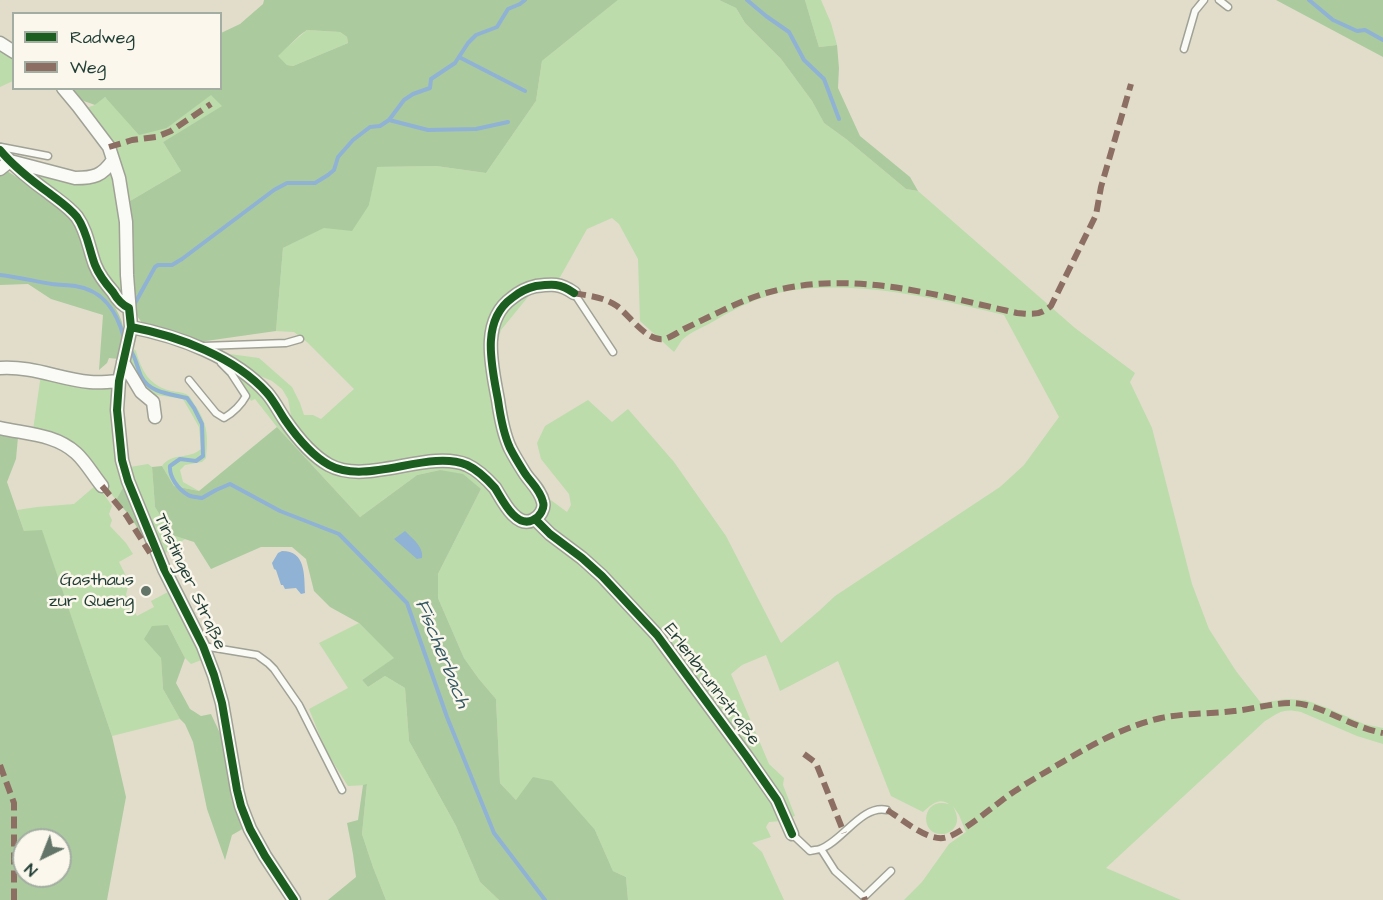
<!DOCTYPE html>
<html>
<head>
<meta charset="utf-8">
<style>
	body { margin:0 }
	#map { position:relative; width:1383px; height:900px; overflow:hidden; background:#e1ddca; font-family:"Architects Daughter",sans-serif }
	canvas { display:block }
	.legend { position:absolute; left:12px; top:12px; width:210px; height:78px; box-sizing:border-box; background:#fbf7ec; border:2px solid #a3ada2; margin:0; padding:8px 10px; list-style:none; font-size:18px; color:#1f3d34 }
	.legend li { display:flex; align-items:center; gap:12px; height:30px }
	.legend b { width:30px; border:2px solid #a3ada2 }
	.north { position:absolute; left:12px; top:828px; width:60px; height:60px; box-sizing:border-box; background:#fbf7ec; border:2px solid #a3ada2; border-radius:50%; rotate:223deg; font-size:16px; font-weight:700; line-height:24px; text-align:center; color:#1f3d34 }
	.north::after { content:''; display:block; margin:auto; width:21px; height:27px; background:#637568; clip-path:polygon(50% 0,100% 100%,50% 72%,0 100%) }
</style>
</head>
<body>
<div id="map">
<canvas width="1383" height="900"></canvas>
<ul class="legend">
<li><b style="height:8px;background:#1b5e20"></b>Radweg</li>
<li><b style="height:8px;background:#8d6e63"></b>Weg</li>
</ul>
<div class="north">N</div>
</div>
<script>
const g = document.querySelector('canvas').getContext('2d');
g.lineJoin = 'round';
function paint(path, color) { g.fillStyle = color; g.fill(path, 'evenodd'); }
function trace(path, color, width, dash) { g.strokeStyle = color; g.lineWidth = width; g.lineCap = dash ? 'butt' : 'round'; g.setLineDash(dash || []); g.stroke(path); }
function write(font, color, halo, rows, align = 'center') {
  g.font = font + ' "Architects Daughter",sans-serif'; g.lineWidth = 5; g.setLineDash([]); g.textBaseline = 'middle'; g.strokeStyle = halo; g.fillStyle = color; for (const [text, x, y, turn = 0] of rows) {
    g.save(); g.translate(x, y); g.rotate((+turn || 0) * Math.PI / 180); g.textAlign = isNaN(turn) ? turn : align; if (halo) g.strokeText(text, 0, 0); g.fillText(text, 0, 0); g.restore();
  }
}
const green = new Path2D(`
	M 618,0 L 719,0 L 736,8 L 745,23 L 781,59 L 812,101 L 824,123 L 846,139 L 906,189 L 918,191 L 1075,328 L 1135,373 L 1130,382 L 1152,428 L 1192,584 L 1209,629 L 1236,671 L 1261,703 L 1286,699 L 1305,700 L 1325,707 L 1364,724 L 1383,728 L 1383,744 L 1357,736 L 1301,712 C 1283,708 1280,712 1265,721 L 1106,868 L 1181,900 L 904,900 L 922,882 L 949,844 L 966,832 L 959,815 L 953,806 C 956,812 960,821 954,828 C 951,832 946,834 942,834 C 919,835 921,796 949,804 C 939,797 931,805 923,812 L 891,796 L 838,661 L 780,691 L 766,655 L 742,665 L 731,674 L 769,764 L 784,778 L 783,785 L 795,816 L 781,821 L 769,822 L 766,827 L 771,837 L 752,843 L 762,852 L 784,900 L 628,900 L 626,877 L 613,871 L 595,830 L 516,800 L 500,783 L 496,699 L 479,679 L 464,658 L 438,598 L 438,574 L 481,489 L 440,470 L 417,475 L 360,517 L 277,427 L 255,399 L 251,401 L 245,389 L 228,366 L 233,369 L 292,421 L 288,399 L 282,389 L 272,381 L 251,372 L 222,353 L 259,358 L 292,387 L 300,403 L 304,415 L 313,415 L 321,419 L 354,389 L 307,342 L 294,332 L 276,331 L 283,248 L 369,205 L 376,167 L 436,166 L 486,173 L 536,101 L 542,61 ZM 612,218 L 619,224 L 638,259 L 640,321 L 674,352 C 677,348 679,344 682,340 C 690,332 704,327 714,321 C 737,307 767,293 795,290 C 866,281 936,299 1004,315 L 1059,417 L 1024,465 L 1000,487 L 835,596 L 819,611 L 781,643 L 726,536 L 674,462 L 628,409 L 612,422 L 588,400 L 545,426 L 537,443 L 541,459 L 569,494 L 571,505 L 567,512 L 548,498 L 527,468 L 512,440 L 496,348 L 501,330 L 532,292 L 536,282 L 559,279 L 587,229 Z
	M 805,0 L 821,0 L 831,23 L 837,45 L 819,47 Z
	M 307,30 L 340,32 L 347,37 L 348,43 L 293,66 L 287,65 L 277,56 Z
	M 0,49 L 14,57 L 13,81 L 0,87 Z
	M 211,94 L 223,106 L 163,142 L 181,171 L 130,201 L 125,187 L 86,108 L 95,105 L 104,97 L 167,128 Z
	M 33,170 L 67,179 L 111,172 L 113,177 L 121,232 L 121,296 L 101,266 L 85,223 L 28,174 Z
	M 134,349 L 136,351 C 142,372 149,385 171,391 C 177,392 185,392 189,396 C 192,399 194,405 197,408 C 208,426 208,437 206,458 L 202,462 L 185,465 L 180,470 L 183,482 L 199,491 L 174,486 L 162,466 C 172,452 189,460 201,449 L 199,427 L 183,399 L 157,395 L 150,393 L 146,390 L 129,364 Z
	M 41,374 L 109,384 L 114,388 L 125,484 L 116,500 L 79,453 L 33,430 Z
	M 148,464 L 152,467 L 155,507 L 172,535 L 185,539 L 163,555 L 143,513 L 130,467 Z
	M 95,486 L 99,487 L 112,506 L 109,514 L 112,520 L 110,526 L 126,543 L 133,554 L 119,562 L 129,582 L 126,595 L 137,616 L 154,607 L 151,601 L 166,593 L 170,592 L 204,659 L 191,664 L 185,658 L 168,625 L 161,658 L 163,689 L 180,719 L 112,736 L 42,531 L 24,531 L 17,510 L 37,507 L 74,504 Z
	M 359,623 L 395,658 L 362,680 L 368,687 L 385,676 L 405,688 L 409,741 L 456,826 L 480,882 L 499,900 L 386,900 L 373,867 L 362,834 L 367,785 L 348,786 L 326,751 L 309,709 L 348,688 L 319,643 Z`);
const forest = new Path2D(`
	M 264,0 L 618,0 L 542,61 L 536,101 L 486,173 L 436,166 L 377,167 L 369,205 L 352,231 L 324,228 L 283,248 L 276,331 L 199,342 L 145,327 L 137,316 L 133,302 L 134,245 L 130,201 L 181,171 L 163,142 L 222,106 L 211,95 L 167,128 L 139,135 L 105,97 L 95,105 L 81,100 L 70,89 L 220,88 L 221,33 L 240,24 L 263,4 ZM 307,30 L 340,32 L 347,37 L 348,43 L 293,66 L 287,65 L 278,56 L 300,35 Z
	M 719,0 L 805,0 L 819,47 L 837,45 L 839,68 L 838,88 L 860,136 L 910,177 L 918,191 L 906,189 L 846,139 L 824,123 L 812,101 L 781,59 L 745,23 L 736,8 Z
	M 1276,0 L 1383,0 L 1383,57 Z
	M 7,171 C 28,184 55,199 71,218 C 85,236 88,262 99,282 C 107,297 120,310 123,327 C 125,338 121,349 118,359 L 109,358 L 107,363 L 99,370 L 103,315 L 51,299 L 28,284 L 0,285 L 0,174 Z
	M 277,427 L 360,517 L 417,475 L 440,470 L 463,474 L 481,489 L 438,574 L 438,598 L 464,658 L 479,679 L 496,699 L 500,783 L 516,800 L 533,777 L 552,781 L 595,830 L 613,871 L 626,877 L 628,900 L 499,900 L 480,882 L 456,826 L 409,741 L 405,688 L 385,676 L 368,687 L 362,680 L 394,658 L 359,623 L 330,607 L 314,591 L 306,559 L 292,547 L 261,547 L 211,569 L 194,542 L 172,535 L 155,507 L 152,467 L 162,466 L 174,486 L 199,491 Z
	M 0,434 L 18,437 L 16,459 L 7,482 L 24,531 L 42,530 L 112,736 L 126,797 L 107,900 L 0,900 ZM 24,840 L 60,840 L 60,876 L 24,876 Z
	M 125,484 L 153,553 L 130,516 L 116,500 Z
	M 168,625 L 185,658 L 176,683 L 190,709 L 201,716 L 211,714 L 224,742 L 246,827 L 232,835 L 225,860 L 207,809 L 193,742 L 185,724 L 180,719 L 163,689 L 161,658 L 144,639 L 152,626 Z
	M 367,784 L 362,834 L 373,867 L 386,900 L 328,900 L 356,877 L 353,854 L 347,823 L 358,820 L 363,785 Z`);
const water = new Path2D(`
	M 405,531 C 412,538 424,547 422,558 L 417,559 L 394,539 Z
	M 282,551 C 306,551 304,575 305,593 L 301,594 L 296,588 L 285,589 L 283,585 L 281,585 L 276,570 L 274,569 L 272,563 L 278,553 Z`);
const stream = new Path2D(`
	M 747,0 L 766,16 L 789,32 L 804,60 L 824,79 L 839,119
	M 1309,0 L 1333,20 L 1357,31 L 1365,30 L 1383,40
	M 459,57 L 525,91
	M 389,120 L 428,130 L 476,129 L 508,122
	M 0,275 C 17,277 34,281 52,284 C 59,285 68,285 75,286 C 104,290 117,312 124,338
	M 134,305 L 155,267 L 158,265 L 172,265 L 182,259 L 274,190 L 287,183 L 315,183 L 328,175 L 334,170 L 338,157 L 353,140 L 370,127 L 380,126 L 389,120 L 404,100 L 413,94 L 430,88 L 431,79 L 455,63 L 468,43 L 476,35 L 497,27 L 508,9 L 520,4 L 525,0
	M 130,349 C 136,358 137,367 141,376 C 149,393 171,394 187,398 L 194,408 L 202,424 L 203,456 L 196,461 L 180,459 L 170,466 C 169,477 178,489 188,495 C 191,497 198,497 202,498 L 216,490 L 230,484 L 280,511 L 339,534 L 407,603 L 447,717 L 494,833 L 545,900`);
const service = new Path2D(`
	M 1219,0 L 1228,7
	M 1184,49 L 1195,11 L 1204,0
	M 1,147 L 48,156
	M 574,293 L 613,352
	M 203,346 L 286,343 L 300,339
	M 189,380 L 216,413 L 224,418 C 234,412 241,405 246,396 L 231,373 L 221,363
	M 203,646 L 257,655 L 268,663 L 274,669 L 299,705 L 342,790
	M 792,834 L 810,851 C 814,850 817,850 820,849 C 842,842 862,804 887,810
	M 821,849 L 835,871 L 864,897 L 891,871`);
const minor = new Path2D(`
	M 0,43 L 14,52
	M 63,88 L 78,106 L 109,147 L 119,178 L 126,222 L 127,275 L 131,327 L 119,381 L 117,410 L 122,460 L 128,481 L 164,569 L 203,646 L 214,675 L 222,703 L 237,790 L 241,806 L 250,829 L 265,856 L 294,900
	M 0,150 C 14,167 31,180 49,193 C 58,200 69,207 77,217 C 87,231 89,249 95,265 C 99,275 106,284 113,292 C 117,299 122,305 129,308
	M 0,169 L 10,161 L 75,178 C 94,178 102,176 113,160
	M 131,327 C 178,336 235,357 267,393 C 274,401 279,411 285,420 C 296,436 311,455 329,465 C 367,486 428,449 467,465 C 478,470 487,479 495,488 C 502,499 516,529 533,520 C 540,517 545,508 543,502 C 540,489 530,482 524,472 C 519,464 514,456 510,448 C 504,435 500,414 498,400 C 492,367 480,321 512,298 C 518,293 527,288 536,286 C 552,284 560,283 574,293
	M 123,362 L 141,392 L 153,402 L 155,417
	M 0,368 C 34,366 58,379 90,382 C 99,383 109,382 119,381
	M 0,428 C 26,434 55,434 76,453 C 86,462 93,475 102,486
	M 535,519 L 550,534 L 582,558 L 602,576 L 657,635 L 747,757 L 777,800 L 792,834`);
const quiet = new Path2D(`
	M 109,147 L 132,140 L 156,137 L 171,131 L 211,104
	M 574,293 C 589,296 604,297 617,306 C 629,315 647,342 664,339 C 670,338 678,332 684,329 C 707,318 730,306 754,297 C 840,266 932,294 1017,313 C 1033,314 1039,316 1051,306 L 1096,215 L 1101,187 L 1131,84
	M 102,486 L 126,515 L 150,553
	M 804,754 L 816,763 L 844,833
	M 0,765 L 14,803 L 14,900
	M 887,810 C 902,819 926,840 943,838 C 959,837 999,801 1015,791 C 1028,782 1041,775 1054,767 C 1088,747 1122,727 1161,718 C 1185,713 1210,714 1234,711 C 1257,709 1283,699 1306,705 C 1333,712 1355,728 1383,733
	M 864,897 L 865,900`);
const cycleway = new Path2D(`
	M 0,150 C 14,167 31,180 49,193 C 58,200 69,207 77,217 C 87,231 89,249 95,265 C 99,275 106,284 113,292 C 117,299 122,305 129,308 L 131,327 L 119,381 L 117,410 L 122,460 L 128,481 L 164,569 L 203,646 L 214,675 L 222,703 L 237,790 L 241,806 L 250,829 L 265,856 L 294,900
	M 131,327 C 178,336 235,357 267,393 C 274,401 279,411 285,420 C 296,436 311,455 329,465 C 367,486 428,449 467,465 C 478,470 487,479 495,488 C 502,499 516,529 533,520 C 540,517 545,508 543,502 C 540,489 530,482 524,472 C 519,464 514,456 510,448 C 504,435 500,414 498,400 C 492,367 480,321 512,298 C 518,293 527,288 536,286 C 552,284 560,283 574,293
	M 535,519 L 550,534 L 582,558 L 602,576 L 657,635 L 747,757 L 777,800 L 792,834`);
const markers = [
	[146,591,6,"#637568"]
];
const poiNames = [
	["Gasthaus",134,581],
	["zur Queng",134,602]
];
const streetNames = [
	["Tinstinger Straße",189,582,65],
	["Erlenbrunnstraße",711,685,53]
];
const waterNames = [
	["Fischerbach",441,654,68]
];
paint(green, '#bcdcab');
paint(forest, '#abcb9f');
paint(water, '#90b2d4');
trace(stream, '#90b2d4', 4);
trace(service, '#a0a296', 9);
trace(minor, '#a0a296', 15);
trace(service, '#fafaf7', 6);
trace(minor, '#fafaf7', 12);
trace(quiet, '#8d6e63', 6, [12, 6]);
trace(cycleway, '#1b5e20', 8);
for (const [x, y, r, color] of markers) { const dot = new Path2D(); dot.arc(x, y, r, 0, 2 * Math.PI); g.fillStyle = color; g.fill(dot); trace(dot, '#fbf7ec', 2); }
write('18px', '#1f3d34', '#fbf7ec', poiNames, 'right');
write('18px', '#1f3d34', '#fbf7ec', streetNames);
write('italic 20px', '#365a65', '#fbf7ec', waterNames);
</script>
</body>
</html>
